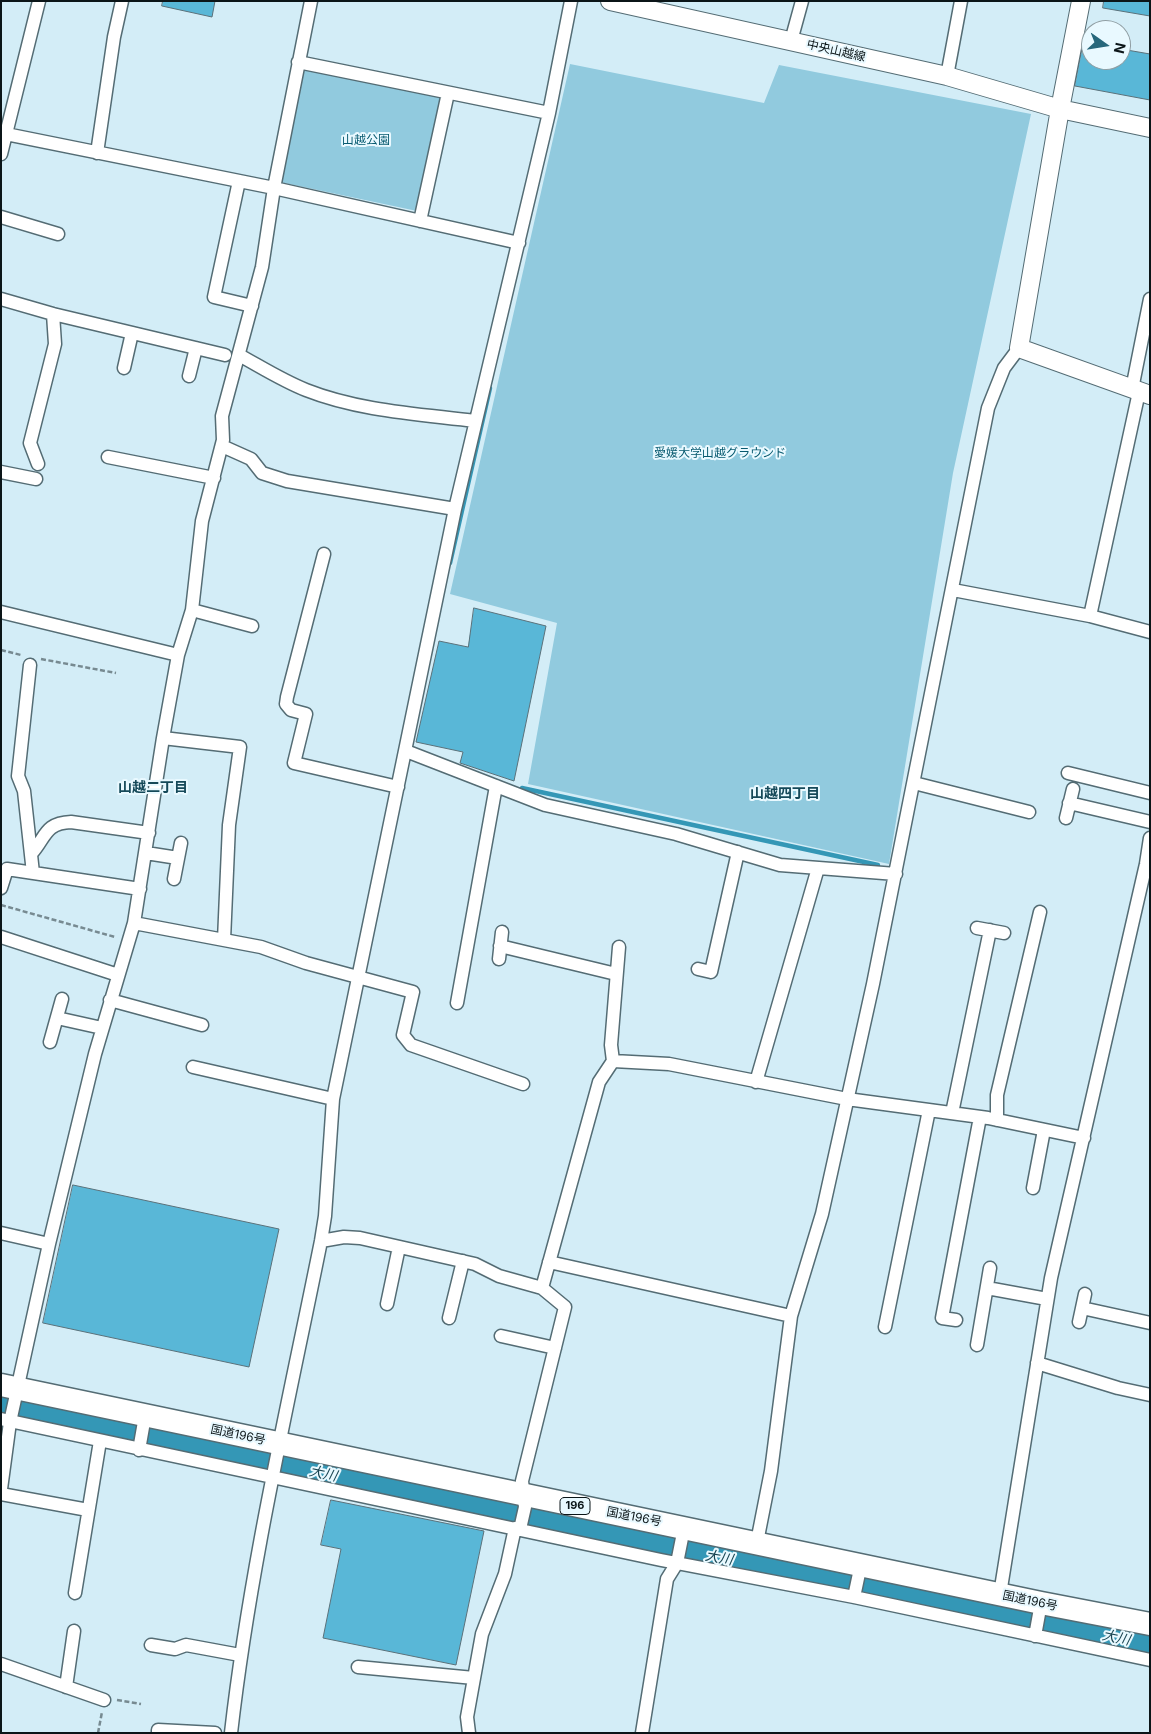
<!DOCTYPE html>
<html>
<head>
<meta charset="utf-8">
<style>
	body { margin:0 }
	#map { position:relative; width:1151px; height:1734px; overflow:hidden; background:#d3edf7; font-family:Inter,sans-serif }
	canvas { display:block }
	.frame { position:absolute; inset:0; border:2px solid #0b1518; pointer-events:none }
	.north { position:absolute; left:1081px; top:20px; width:50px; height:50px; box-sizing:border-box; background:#e9f9ff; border:1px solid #909ea3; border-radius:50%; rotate:103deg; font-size:14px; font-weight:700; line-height:20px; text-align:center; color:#0b1518 }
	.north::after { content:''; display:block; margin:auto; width:18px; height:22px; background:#27677b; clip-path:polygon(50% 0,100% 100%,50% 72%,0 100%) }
</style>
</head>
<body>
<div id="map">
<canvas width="1151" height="1734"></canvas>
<div class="frame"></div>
<div class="north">N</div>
</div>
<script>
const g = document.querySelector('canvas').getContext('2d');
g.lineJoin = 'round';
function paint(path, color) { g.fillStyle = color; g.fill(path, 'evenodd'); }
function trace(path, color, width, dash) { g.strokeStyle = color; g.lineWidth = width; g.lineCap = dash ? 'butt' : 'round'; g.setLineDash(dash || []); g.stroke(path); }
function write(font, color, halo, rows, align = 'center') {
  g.font = font + ' Inter,"Noto Sans JP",sans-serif'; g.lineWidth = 4; g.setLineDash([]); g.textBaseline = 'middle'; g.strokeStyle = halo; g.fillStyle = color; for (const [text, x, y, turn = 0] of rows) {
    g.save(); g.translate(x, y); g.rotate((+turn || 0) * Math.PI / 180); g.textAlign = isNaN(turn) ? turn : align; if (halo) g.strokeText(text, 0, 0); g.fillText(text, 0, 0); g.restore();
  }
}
const green = new Path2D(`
	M 570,64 L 764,103 L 779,65 L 1031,114 L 953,473 L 889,864 L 528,784 L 557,623 L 450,594 Z
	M 303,68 L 443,97 L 417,211 L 280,182 Z`);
const stream = new Path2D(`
	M 450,563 L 490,388
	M 522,788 L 878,865`);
const river = new Path2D(`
	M 1,1406 L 41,1417 L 259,1461
	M 290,1467 L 435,1496 L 693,1554 L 835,1579 L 959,1607 L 1150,1645`);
const building = new Path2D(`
	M 163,1 L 215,1 L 212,17 L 162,6 Z
	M 1104,1 L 1150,1 L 1150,16 L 1103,8 Z
	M 1085,35 L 1091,36 L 1091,60 L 1121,60 L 1121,49 L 1150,54 L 1150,100 L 1075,86 Z
	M 474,608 L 546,626 L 514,781 L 460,763 L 463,752 L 416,742 L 439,641 L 468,647 Z
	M 73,1185 L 279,1229 L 249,1367 L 43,1323 Z
	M 331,1500 L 484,1531 L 456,1665 L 323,1638 L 341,1549 L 321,1545 Z`);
const path = new Path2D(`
	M 1,650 L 21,655
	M 41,659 L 116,673
	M 1,905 L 115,937
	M 117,1700 L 141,1704
	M 98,1733 L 102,1712`);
const street = new Path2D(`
	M 791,41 L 802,1
	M 298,62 L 549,113
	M 947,76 L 961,1
	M 1,133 L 274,188 L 519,243
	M 97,153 L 114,37 L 122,1
	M 1,154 L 39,1
	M 239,181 L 214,297 L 252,306
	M 1,217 L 58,234
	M 420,221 L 448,93
	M 1,299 L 53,314 L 225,355
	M 239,355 C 261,367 283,381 306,390 C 359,411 419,414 475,421
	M 124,368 L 132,333
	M 189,376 L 196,348
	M 1132,389 L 1150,299
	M 222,446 L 251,459 L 262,473 L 287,481 L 455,509
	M 108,457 L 214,478
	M 38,464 L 30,443 L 55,344 L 53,314
	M 1,472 L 36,479
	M 324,554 L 287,697 L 286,704 L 291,710 L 306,714 L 294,763 L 398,787
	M 953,590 L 1090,616 L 1150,632
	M 192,610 L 252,626
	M 1,612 L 178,655
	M 1090,616 L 1139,392
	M 30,665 L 18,776 L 24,791 L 33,873
	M 163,738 L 240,747 L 229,825 L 224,940
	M 406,751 L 545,805 L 676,834 L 780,865 L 896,874
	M 1068,773 L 1150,793
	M 914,783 L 1029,812
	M 1069,803 L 1150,822
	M 1066,818 L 1073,789
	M 146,853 L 178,858
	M 31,854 C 46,838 44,823 71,822 L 149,833
	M 174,879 L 181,843
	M 1,888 L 7,869 L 140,889
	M 134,923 L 261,947 L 306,963 L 413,992 L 403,1035 L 411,1045 L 523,1084
	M 977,928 L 1004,933
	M 1,937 L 118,975
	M 500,946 L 616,974
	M 499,959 L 502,932
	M 698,969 L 711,972 L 738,852
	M 110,1000 L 202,1025
	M 457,1003 L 496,786
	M 57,1018 L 102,1028
	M 50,1042 L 62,999
	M 613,1061 L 611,1045 L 619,947
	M 193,1067 L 333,1099
	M 756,1082 L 818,868
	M 952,1113 L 990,930
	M 997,1120 L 997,1095 L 1040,912
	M 1033,1188 L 1044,1130
	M 1,1233 L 49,1244
	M 321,1241 L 344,1237 L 360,1238 L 475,1264 L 499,1276 L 542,1288
	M 549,1262 L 791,1316
	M 987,1288 L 1047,1299
	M 387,1304 L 399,1247
	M 1082,1308 L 1150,1323
	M 449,1318 L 463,1261
	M 956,1320 L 942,1318 L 980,1117
	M 1079,1322 L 1085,1294
	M 885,1327 L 929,1110
	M 501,1336 L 555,1348
	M 977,1345 L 990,1268
	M 1037,1363 L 1118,1388 L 1150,1395
	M 1,1419 L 661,1560 L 854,1597 L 1150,1660
	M 139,1450 L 145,1416
	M 1,1489 L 10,1422 L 49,1244 L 95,1054 L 134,923 L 163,738 L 178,655 L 192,610 L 202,521 L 223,440 L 222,416 L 262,267 L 274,188 L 311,1
	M 1,1494 L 88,1510
	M 520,1529 L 525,1507 L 522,1481 L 565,1307 L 542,1288 L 599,1082 L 613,1061 L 669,1064 L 847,1099 L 988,1118 L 1084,1138
	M 757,1542 L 771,1471 L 791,1316 L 822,1214 L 873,984 L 988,408 L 1004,368 L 1019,348
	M 75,1593 L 100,1441
	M 1000,1594 L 1051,1278 L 1146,864 L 1150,838
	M 854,1597 L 861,1564
	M 1035,1636 L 1041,1603
	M 151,1645 L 175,1649 L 186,1645 L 240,1655
	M 1,1664 L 104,1700
	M 358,1667 L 474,1678
	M 66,1687 L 74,1631
	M 158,1733 L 158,1730 L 215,1733
	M 231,1733 C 250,1567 288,1405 321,1241 L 325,1216 L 333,1099 L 455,509 L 549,113 L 571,1
	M 469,1733 L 467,1717 L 482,1634 L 505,1574 L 515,1528
	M 642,1733 L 667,1579 L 677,1563 L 684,1528`);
const secondary = new Path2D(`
	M 610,1 L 947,76 L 1060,109 L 1150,128
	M 1081,1 L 1060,109 L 1019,348 L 1150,395`);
const highway = new Path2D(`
	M 1,1385 L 1041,1603 L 1150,1624`);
const shields = [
	[575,1506,30]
];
const shieldNames = [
	["196",575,1506]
];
const streetNames = [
	["中央山越線",836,51,13],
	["国道196号",238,1435,12],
	["国道196号",634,1517,11],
	["国道196号",1030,1601,12]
];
const parkNames = [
	["山越公園",366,140],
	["愛媛大学山越グラウンド",720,453]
];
const neighbourhoodNames = [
	["山越二丁目",153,788],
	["山越四丁目",785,794]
];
const waterNames = [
	["大川",323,1474,12],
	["大川",719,1558,10],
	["大川",1116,1638,12]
];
paint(green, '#91cade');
trace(stream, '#3497b6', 4.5);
trace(river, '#3497b6', 28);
paint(building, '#59b7d7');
trace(building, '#5a717a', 1);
trace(street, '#546c74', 15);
trace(secondary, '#546c74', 20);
trace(highway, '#546c74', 25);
trace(path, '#778a91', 2.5, [5, 2.5]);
trace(street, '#fff', 12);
trace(secondary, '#fff', 18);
trace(highway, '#fff', 22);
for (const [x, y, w] of shields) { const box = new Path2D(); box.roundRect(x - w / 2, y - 8.5, w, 17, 4); g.fillStyle = '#e9f9ff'; g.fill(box); trace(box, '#0b1518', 1); }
write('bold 11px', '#0b1518', null, shieldNames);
write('12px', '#0b1518', '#e9f9ff', streetNames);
write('12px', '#06596f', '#e9f9ff', parkNames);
write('bold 14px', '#154959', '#e9f9ff', neighbourhoodNames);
write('italic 14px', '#194452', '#e9f9ff', waterNames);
</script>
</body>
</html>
